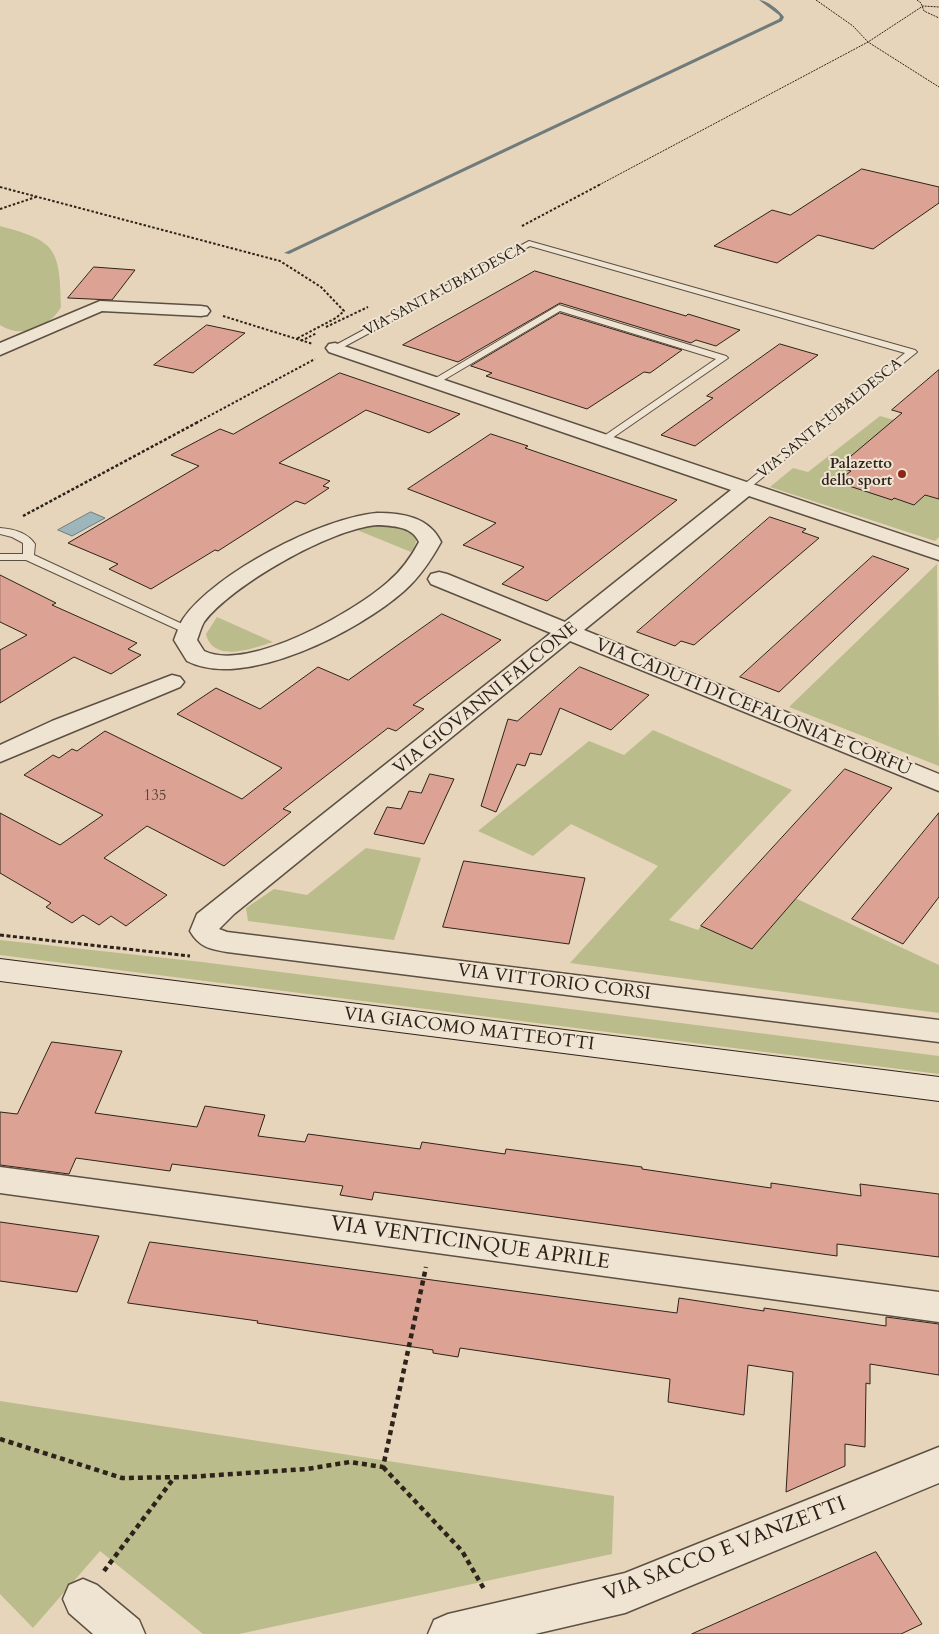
<!DOCTYPE html>
<html>
<head>
<meta charset="utf-8">
<style>
	body { margin:0 }
	canvas { display:block; background:#e6d5ba }
</style>
</head>
<body>
<canvas width="939" height="1634"></canvas>
<script>
const g = document.querySelector('canvas').getContext('2d');
g.lineJoin = 'round';
function paint(path, color) { g.fillStyle = color; g.fill(path, 'evenodd'); }
function trace(path, color, width, dash) { g.strokeStyle = color; g.lineWidth = width; g.lineCap = dash ? 'butt' : 'round'; g.setLineDash(dash || []); g.stroke(path); }
function write(font, color, halo, rows, align = 'center') {
  g.font = font + ' Cardo,serif'; g.lineWidth = 4; g.setLineDash([]); g.textBaseline = 'middle'; g.strokeStyle = halo; g.fillStyle = color; for (const [text, x, y, turn = 0] of rows) {
    g.save(); g.translate(x, y); g.rotate((+turn || 0) * Math.PI / 180); g.textAlign = isNaN(turn) ? turn : align; if (halo) g.strokeText(text, 0, 0); g.fillText(text, 0, 0); g.restore();
  }
}
const green = new Path2D(`
	M 0,226 C 56,241 60,248 61,307 C 49,328 21,339 0,325 Z
	M 880,416 L 939,433 L 939,537 L 935,541 L 770,487 L 793,468 L 808,472 Z
	M 374,525 C 391,524 430,526 411,552 L 357,530 Z
	M 937,564 L 939,766 L 789,707 Z
	M 217,617 L 273,642 C 254,648 213,664 206,634 Z
	M 653,730 L 792,790 L 669,920 L 698,930 L 701,926 L 752,949 L 795,898 L 939,965 L 939,1013 L 570,963 L 658,866 L 571,824 L 533,856 L 478,831 L 589,741 L 624,755 Z
	M 366,848 L 421,858 L 394,940 L 248,921 L 246,908 L 274,889 L 307,895 Z
	M 0,940 L 202,962 L 939,1056 L 939,1074 L 0,955 Z
	M 0,1401 L 614,1496 L 612,1554 L 239,1634 L 203,1634 L 100,1551 L 33,1628 L 0,1594 Z`);
const water = new Path2D(`
	M 91,512 L 105,518 L 72,536 L 58,530 Z`);
const stream = new Path2D(`
	M 759,0 C 767,0 779,10 784,17 L 782,21 L 289,254 L 284,253 L 779,19 L 780,17 L 779,15 Z`);
const building = new Path2D(`
	M 862,169 L 939,187 L 939,203 L 873,249 L 818,235 L 777,263 L 714,246 L 772,210 L 790,215 Z
	M 94,267 L 135,270 L 112,300 L 68,298 Z
	M 535,271 L 686,316 L 688,314 L 740,330 L 716,346 L 696,340 L 691,343 L 560,303 L 458,362 L 403,345 Z
	M 560,313 L 682,350 L 650,373 L 644,372 L 587,409 L 486,376 L 492,373 L 471,366 Z
	M 207,325 L 245,333 L 193,373 L 154,365 Z
	M 780,344 L 818,355 L 695,446 L 661,435 L 713,398 L 707,396 Z
	M 939,370 L 939,499 L 925,495 L 914,505 L 894,498 L 892,500 L 837,482 L 851,471 L 838,467 L 902,413 L 892,410 Z
	M 340,373 L 460,414 L 429,433 L 366,410 L 279,463 L 330,481 L 323,486 L 329,488 L 305,504 L 296,501 L 218,551 L 215,550 L 151,589 L 109,569 L 118,564 L 68,543 L 199,466 L 171,455 L 220,429 L 233,434 Z
	M 491,434 L 528,446 L 525,448 L 677,500 L 547,601 L 502,584 L 524,567 L 463,545 L 496,523 L 408,489 Z
	M 770,517 L 806,529 L 802,532 L 819,538 L 694,645 L 681,641 L 675,646 L 637,632 Z
	M 873,556 L 909,569 L 779,692 L 740,677 Z
	M 0,575 L 56,603 L 52,605 L 137,643 L 128,649 L 141,655 L 111,674 L 74,657 L 0,703 L 0,650 L 27,635 L 0,622 Z
	M 442,614 L 501,640 L 413,705 L 424,709 L 396,731 L 388,728 L 283,809 L 291,812 L 224,866 L 147,826 L 104,858 L 167,895 L 126,926 L 111,916 L 99,925 L 83,915 L 72,923 L 46,907 L 51,903 L 0,873 L 0,813 L 60,845 L 103,815 L 24,775 L 53,755 L 59,758 L 72,749 L 77,751 L 105,731 L 242,799 L 282,768 L 177,714 L 216,688 L 260,709 L 318,667 L 348,680 Z
	M 580,667 L 649,695 L 611,730 L 560,708 L 541,755 L 530,753 L 525,766 L 517,764 L 496,812 L 481,806 L 508,719 L 517,721 Z
	M 845,769 L 892,788 L 752,949 L 701,926 Z
	M 430,774 L 454,779 L 424,844 L 374,834 L 387,807 L 401,809 L 409,791 L 421,793 Z
	M 939,813 L 939,897 L 903,944 L 852,919 Z
	M 464,861 L 585,878 L 569,944 L 443,927 Z
	M 52,1042 L 122,1051 L 95,1113 L 197,1127 L 205,1106 L 265,1115 L 258,1136 L 305,1142 L 308,1134 L 420,1149 L 422,1142 L 505,1154 L 506,1149 L 642,1167 L 642,1169 L 771,1188 L 771,1183 L 861,1196 L 860,1184 L 939,1194 L 939,1257 L 837,1244 L 837,1256 L 374,1192 L 372,1200 L 340,1195 L 343,1186 L 172,1164 L 170,1171 L 76,1158 L 69,1174 L 0,1165 L 0,1112 L 17,1114 Z
	M 0,1222 L 99,1236 L 77,1292 L 0,1281 Z
	M 150,1242 L 677,1313 L 679,1298 L 764,1311 L 764,1308 L 886,1326 L 886,1317 L 939,1324 L 939,1375 L 870,1364 L 870,1384 L 866,1383 L 865,1447 L 845,1444 L 845,1466 L 786,1492 L 793,1372 L 748,1365 L 744,1415 L 668,1402 L 670,1379 L 460,1348 L 458,1357 L 433,1353 L 433,1350 L 257,1323 L 258,1321 L 128,1303 Z
	M 876,1552 L 922,1624 L 901,1634 L 692,1634 Z`);
const pathFar4 = new Path2D(`
	M 816,0 L 853,26 L 868,42 L 939,87
	M 917,0 L 921,3 L 924,11 L 939,18
	M 599,185 L 868,42 L 923,6 L 939,7`);
const pathFar3 = new Path2D(`
	M 0,187 L 280,261 L 321,287 L 344,311 L 336,318 L 296,339
	M 0,209 L 36,197
	M 522,226 L 601,184
	M 223,316 L 313,344
	M 326,327 L 368,307
	M 301,341 L 317,333
	M 196,423 L 315,359`);
const pathFar2 = new Path2D(`
	M 23,516 L 198,422`);
const pathFar1 = new Path2D(`
	M 0,935 L 190,956`);
const path = new Path2D(`
	M 0,1439 L 122,1478 L 188,1477 L 307,1469 L 350,1462 L 383,1467 L 426,1267
	M 383,1467 L 462,1551 L 484,1589
	M 104,1571 L 174,1478`);
const service = new Path2D(`
	M 529,241 L 915,350 L 917,352 L 746,491 L 741,488 L 742,486 L 905,353 L 530,246 L 338,350 L 330,348 Z
	M 559,305 L 726,356 L 728,358 L 605,443 L 601,442 L 601,438 L 716,359 L 560,311 L 437,384 L 429,382 Z
	M 0,528 C 13,529 27,532 35,544 L 34,555 L 193,629 L 187,633 L 183,632 L 26,560 L 0,560 L 0,554 L 23,554 L 23,543 L 12,537 L 0,534 Z`);
const minor = new Path2D(`
	M 100,301 L 201,306 L 207,307 L 210,311 L 207,315 L 201,316 L 102,311 L 0,355 L 0,343 Z
	M 335,343 L 939,547 L 939,560 L 749,496 L 584,630 L 939,774 L 939,791 L 570,641 L 234,914 L 219,929 L 227,932 L 939,1020 L 939,1042 L 227,952 C 210,949 199,947 190,931 L 197,914 L 551,633 L 431,584 L 428,579 L 431,574 L 439,572 L 447,574 L 565,622 L 731,490 L 329,352 L 326,348 L 329,344 Z
	M 377,513 C 403,513 429,517 441,542 C 431,560 420,577 404,591 C 360,630 245,691 187,661 L 174,640 C 177,633 179,625 183,619 C 215,573 321,518 377,513 ZM 377,525 C 393,526 412,526 419,542 C 411,557 402,570 389,581 C 356,611 248,673 204,651 L 197,640 C 199,635 201,627 204,622 C 232,585 330,529 377,525 Z
	M 172,675 L 180,677 L 184,682 L 180,687 L 0,762 L 0,745 L 52,721 Z
	M 0,1167 L 939,1292 L 939,1322 L 0,1193 Z
	M 939,1447 L 939,1483 L 625,1613 L 535,1634 L 428,1634 L 434,1620 L 448,1614 L 625,1573 Z
	M 83,1579 L 97,1585 L 139,1620 L 145,1634 L 93,1634 L 69,1613 L 63,1599 L 69,1585 Z`);
const secondary = new Path2D(`
	M 0,959 L 939,1077 L 939,1101 L 0,981 Z`);
const markers = [
	[902,474,5,"#8f2418"]
];
const farStreetnames = [
	["VIA SANTA UBALDESCA",445,290,-28],
	["VIA SANTA UBALDESCA",830,419,-39]
];
const farPoinames = [
	["Palazetto",892,465],
	["dello sport",892,482]
];
const numberNames = [
	["135",155,797]
];
const streetNames = [
	["VIA GIOVANNI FALCONE",486,699,-39],
	["VIA CADUTI DI CEFALONIA E CORFÙ",753,708,22],
	["VIA VITTORIO CORSI",554,983,7],
	["VIA GIACOMO MATTEOTTI",469,1030,7]
];
const nearStreetnames = [
	["VIA VENTICINQUE APRILE",470,1244,8],
	["VIA SACCO E VANZETTI",725,1550,-21]
];
paint(green, '#bbbc8b');
paint(water, '#9cb6bb');
trace(water, '#707b7b', 1);
paint(stream, '#707b7b');
paint(building, '#dca293');
trace(building, '#2e231b', 1);
trace(service, '#5c5043', 2);
trace(minor, '#5c5043', 3);
trace(secondary, '#2e231b', 2);
trace(pathFar4, '#2e231b', 1, [2, 1]);
trace(pathFar3, '#2e231b', 2, [2.5, 2]);
trace(pathFar2, '#2e231b', 2.5, [3, 2]);
trace(pathFar1, '#2e231b', 3, [4, 2.5]);
trace(path, '#2e231b', 4.5, [5, 4]);
paint(service, '#efe4d2');
paint(minor, '#efe4d2');
paint(secondary, '#efe4d2');
for (const [x, y, r, color] of markers) { const dot = new Path2D(); dot.arc(x, y, r, 0, 2 * Math.PI); g.fillStyle = color; g.fill(dot); trace(dot, '#efe4d2', 2); }
write('15px', '#2e231b', '#efe4d2', farStreetnames);
write('bold 15px', '#2e231b', '#efe4d2', farPoinames, 'right');
write('15px', '#5a4339', null, numberNames);
write('18px', '#2e231b', '#efe4d2', streetNames);
write('21px', '#2e231b', '#efe4d2', nearStreetnames);
</script>
</body>
</html>
